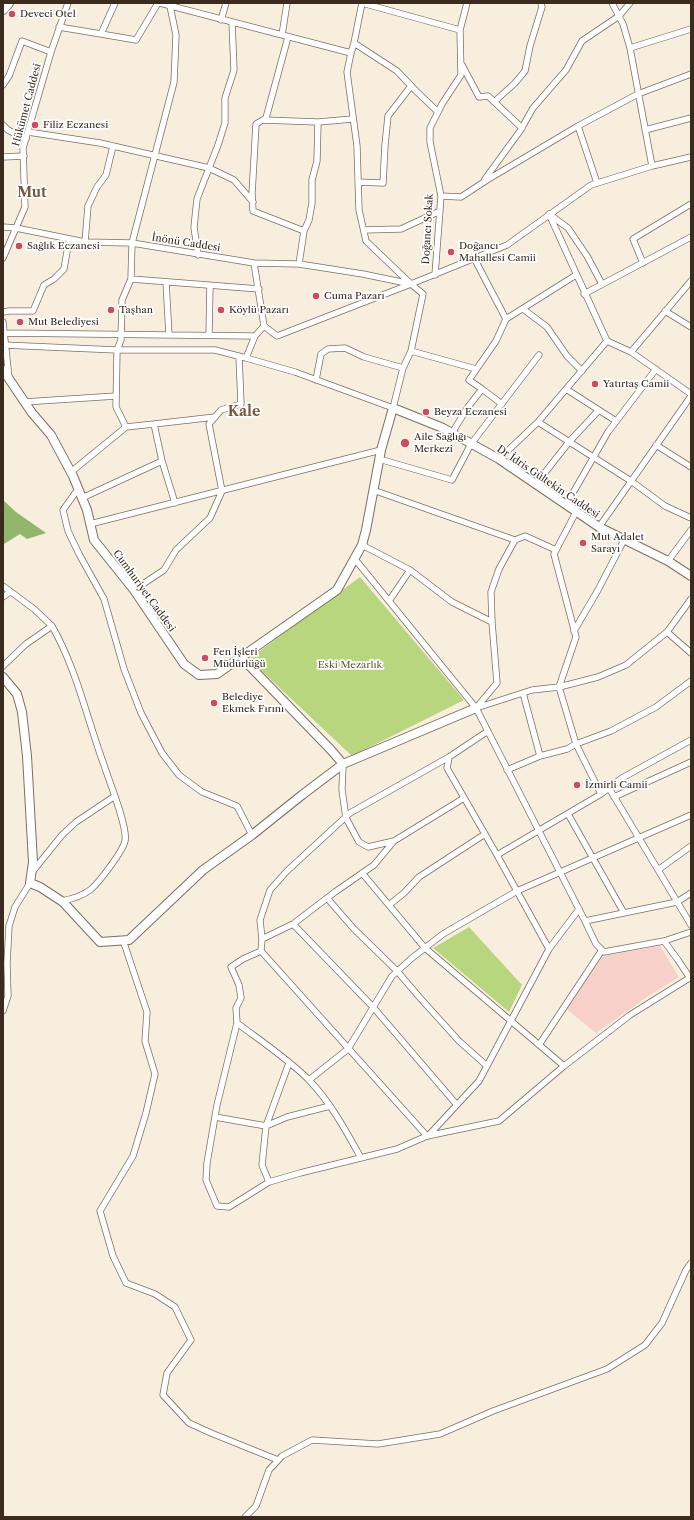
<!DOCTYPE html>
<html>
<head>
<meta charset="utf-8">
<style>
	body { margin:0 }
	#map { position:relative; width:694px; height:1520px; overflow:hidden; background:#f7eede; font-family:"Libre Caslon Text",serif }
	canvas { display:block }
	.frame { position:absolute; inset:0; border:4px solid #3b2a1e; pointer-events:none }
</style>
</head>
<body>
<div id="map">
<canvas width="694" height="1520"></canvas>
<div class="frame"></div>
</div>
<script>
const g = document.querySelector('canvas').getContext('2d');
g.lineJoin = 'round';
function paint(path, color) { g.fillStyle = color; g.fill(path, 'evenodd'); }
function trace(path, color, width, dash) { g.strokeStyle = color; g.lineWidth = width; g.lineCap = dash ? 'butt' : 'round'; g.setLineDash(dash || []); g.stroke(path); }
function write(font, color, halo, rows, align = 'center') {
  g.font = font + ' "Libre Caslon Text",serif'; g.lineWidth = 3.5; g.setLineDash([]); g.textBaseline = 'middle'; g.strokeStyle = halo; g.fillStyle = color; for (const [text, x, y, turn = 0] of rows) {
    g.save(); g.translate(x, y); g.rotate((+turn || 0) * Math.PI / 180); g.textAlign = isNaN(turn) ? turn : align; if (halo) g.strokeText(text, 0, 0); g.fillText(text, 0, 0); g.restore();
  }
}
const built = new Path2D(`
	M 660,946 L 679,977 L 647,997 L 596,1033 L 563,1006 L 599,957 Z`);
const green = new Path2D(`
	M 360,577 L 464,700 L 352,756 L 249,659 Z
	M 469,927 L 522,985 L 509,1012 L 433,948 Z`);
const forest = new Path2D(`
	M 3,500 L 16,512 L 46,533 L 27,539 L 20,534 L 4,544 L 3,543 Z`);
const street = new Path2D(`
	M 160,3 L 351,53 L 347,72 L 357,146 L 359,210 L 366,241 L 411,284
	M 362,3 L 460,30
	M 612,3 L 623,24 L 630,48 L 652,166
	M 221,20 L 226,3
	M 59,27 L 101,34 L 115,3
	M 101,34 L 136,40 L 158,3
	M 282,35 L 287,3
	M 288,37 L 266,118 L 256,124 L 252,194 L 253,211 L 304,231 L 299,264
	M 354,43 L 397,71 L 416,91 L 438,112
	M 630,48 L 691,29
	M 351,53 L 354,43 L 362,3
	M 462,65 L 479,97 L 488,96 L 522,128
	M 3,85 L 9,76 L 22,41 L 51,52
	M 494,102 L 515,83 L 525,71 L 530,46 L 542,7 L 541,3
	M 263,120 L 318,122
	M 3,125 L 8,130 L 26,139
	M 578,126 L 597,183
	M 645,130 L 691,118
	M 28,132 L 100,143 L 209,168 L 234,180 L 253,202
	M 3,157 L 24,156
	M 485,179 L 520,131 L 533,108 L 566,70 L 582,41 L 619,16 L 630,3
	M 358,182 L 383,183 L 385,145 L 388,116 L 411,86
	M 441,196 L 461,197 L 487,180 L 578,126 L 638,94 L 691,74
	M 549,214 L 607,341 L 631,352 L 691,394
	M 549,214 L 568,228 L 587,256 L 602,284
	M 3,227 L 16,228 L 85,242 L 132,243 L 254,263 L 264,326 L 255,336 L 246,358
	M 364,230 L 401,229 L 440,211
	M 304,231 L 309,220 L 312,203 L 312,180 L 317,161 L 318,122 L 353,119
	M 85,242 L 88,206 L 97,187 L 106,175 L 113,146
	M 198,255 L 194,227 L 197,199 L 218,145 L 225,123 L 225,98 L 234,70 L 232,22
	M 3,258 L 25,207 L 23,148 L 51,52 L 68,3
	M 643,263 L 633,239 L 691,204
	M 435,275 L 441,196 L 430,142 L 430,128 L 442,104 L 461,75 L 460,30 L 467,3
	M 131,279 L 259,289
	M 166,282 L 169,335
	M 584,294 L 691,237
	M 523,309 L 547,327 L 567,356 L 582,371
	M 665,311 L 691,327
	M 3,312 L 9,311 L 33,311 L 44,285 L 54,279 L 64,269 L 69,240
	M 506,319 L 576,275
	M 3,322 L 9,378
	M 264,326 L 277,336 L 411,284 L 507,245 L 591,185 L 652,166 L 691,157
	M 3,333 L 255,336
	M 209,335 L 210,285
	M 3,345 L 117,350 L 215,350 L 246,358 L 295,372 L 393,408 L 403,368 L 411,351 L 423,294 L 411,284 L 363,274 L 299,264 L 254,263
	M 411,351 L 476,369
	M 631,352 L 691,281
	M 316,380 L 321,354 L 328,349 L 345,348 L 364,357 L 403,368
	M 482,389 L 502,404
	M 566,389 L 616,421
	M 24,402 L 116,396
	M 538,422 L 631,481 L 665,506 L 691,518
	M 154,424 L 215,417
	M 452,433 L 468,407 L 482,389 L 469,380 L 496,341 L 506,319 L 474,258
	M 656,445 L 691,467
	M 379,459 L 452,480 L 471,444 L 539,355
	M 499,459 L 538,422 L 607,341
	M 162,461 L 154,424 L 126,427 L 116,407 L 117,350 L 121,340 L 122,300 L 131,279 L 132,243 L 174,82 L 176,35 L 170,6
	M 71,472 L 126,427
	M 536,484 L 569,442 L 598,411
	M 78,489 L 63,510 L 68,531 L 79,554 L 104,599 L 124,669 L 141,713 L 162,753 L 179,775 L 202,792 L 237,806 L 252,835
	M 373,490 L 515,540 L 499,569 L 491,592 L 492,622 L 497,683 L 476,708 L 585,921 L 677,902 L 691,893
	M 82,498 L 162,461 L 175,503
	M 566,505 L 608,432 L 656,369
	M 576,512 L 554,554 L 576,637 L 559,687 L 576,744 L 601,794
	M 90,524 L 381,450
	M 599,527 L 691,396
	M 515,540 L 525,536 L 556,550
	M 362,545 L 410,570 L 452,602 L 492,622
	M 354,558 L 476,708 L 532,690 L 559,687 L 598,677 L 626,665 L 667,632 L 691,599
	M 668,561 L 691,530
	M 3,586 L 34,609 L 52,626 L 26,644 L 3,666
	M 134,590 L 164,570 L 176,550 L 210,518 L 222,491 L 209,424 L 221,410 L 241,404 L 239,356
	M 3,597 L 10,592
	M 389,601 L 410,570
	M 52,626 C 77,670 87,719 104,765 C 109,781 128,827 125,841 C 123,851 98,884 90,890 C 82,896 72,899 62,901
	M 574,631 L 598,590 L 624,540
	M 667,632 L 691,653
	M 523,693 L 540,756
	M 488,731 L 449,757 L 447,768 L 497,855 L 549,949
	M 343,764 L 342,790 L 346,818 L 359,842 L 368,847 L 394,841
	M 507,770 L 540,756 L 567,749 L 576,744 L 611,731 L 656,707 L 691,681
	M 609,788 L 691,925
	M 614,797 L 691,762
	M 568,814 L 624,913
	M 497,855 L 601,794 L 622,778 L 691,740
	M 658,870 L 691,846
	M 33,871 L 62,835 L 76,822 L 115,796
	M 362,873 L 425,948 L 564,1066
	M 327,898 L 354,929 L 397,971 L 421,999 L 459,1041 L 487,1066
	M 389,905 L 404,893 L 419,877 L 485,834
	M 585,921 L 596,944 L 604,952 L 664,941 L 691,932
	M 293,924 L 373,1007 L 457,1105
	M 262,939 L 293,924 L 335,892 L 374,865 L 394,841 L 464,798
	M 123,940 L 147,1012 L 145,1041 L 155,1074 L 146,1113 L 133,1156 L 100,1211 L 113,1256 L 126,1283 L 155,1294 L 175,1307 L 191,1340 L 167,1373 L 163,1395 L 189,1423 L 211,1433 L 278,1460
	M 664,941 L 678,960 L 690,978
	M 261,951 L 243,959 L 231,967 L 239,985 L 241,998 L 236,1008 L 237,1023 L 217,1105 L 207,1163 L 206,1180 L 217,1206 L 229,1207 L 269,1182 L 300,1173 L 397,1149 L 427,1136 L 499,1121 L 564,1066 L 630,1015 L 691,977
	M 3,1011 L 8,996 L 7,964 L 9,926 L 15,907 L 30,883
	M 237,1023 C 261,1041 288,1059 309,1080 C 331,1103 346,1131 361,1158
	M 539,1045 L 602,950
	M 309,1080 L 348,1049 L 392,976 L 412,958 L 443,934 L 517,891 L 691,815
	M 215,1117 L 266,1126 L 289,1063
	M 427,1136 L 261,951 L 262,939 L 260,920 L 270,890 L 287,871 L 350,813 L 449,757
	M 428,1136 L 479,1081 L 549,949 L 579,909
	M 269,1182 L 262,1165 L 266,1126 L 287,1117 L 330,1106
	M 245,1517 L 256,1506 L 269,1470 L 282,1456 L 312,1440 L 378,1444 L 440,1434 L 493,1411 L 607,1369 L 645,1345 L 662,1323 L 686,1270 L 691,1263`);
const secondary = new Path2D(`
	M 3,370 L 32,413 L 51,435 L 73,476 L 87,510 L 94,540 L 134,590 L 184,664 L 199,675 L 217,674 L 337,590 L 362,545 L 366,530 L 381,450 L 393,408 L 443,428 L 499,459 L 599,527 L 668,561 L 691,576
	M 241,657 L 331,750 L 343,764
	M 3,677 L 17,694 L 22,712 L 27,756 L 33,862 L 30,883 L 40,887 L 63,902 L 100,942 L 129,940 L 203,870 L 252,835 L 302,795 L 343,764 L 476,708`);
const highway = new Path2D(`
	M 3,9 L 8,3`);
const markers = [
	[12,14,4,"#d1495b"],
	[35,125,4,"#d1495b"],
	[19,246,4,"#d1495b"],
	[451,252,4,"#d1495b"],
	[316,296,4,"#d1495b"],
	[111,310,4,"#d1495b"],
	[221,310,4,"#d1495b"],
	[20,322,4,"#d1495b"],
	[595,384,4,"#d1495b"],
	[426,412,4,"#d1495b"],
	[405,443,5,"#d1495b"],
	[583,543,4,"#d1495b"],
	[205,658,4,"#d1495b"],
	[214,703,4,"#d1495b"],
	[577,785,4,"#d1495b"]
];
const poiNames = [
	["Deveci Otel",20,14],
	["Filiz Eczanesi",43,125],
	["Sağlık Eczanesi",27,246],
	["Doğancı",459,246],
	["Mahallesi Camii",459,258],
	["Cuma Pazarı",324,296],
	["Taşhan",119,310],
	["Köylü Pazarı",229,310],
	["Mut Belediyesi",28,322],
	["Yatırtaş Camii",603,384],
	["Beyza Eczanesi",434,412],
	["Aile Sağlığı",414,437],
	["Merkezi",414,449],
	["Mut Adalet",591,537],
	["Sarayı",591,549],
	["Fen İşleri",213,652],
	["Müdürlüğü",213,664],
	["Belediye",222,697],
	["Ekmek Fırını",222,709],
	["İzmirli Camii",585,785]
];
const streetNames = [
	["Hükümet Caddesi",27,105,-75],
	["Doğancı Sokak",428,229,-87],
	["İnönü Caddesi",186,243,9],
	["Dr İdris Gültekin Caddesi",548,482,34],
	["Cumhuriyet Caddesi",144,591,54]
];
const parkNames = [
	["Eski Mezarlık",350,665]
];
const districtNames = [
	["Mut",32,193],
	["Kale",244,412]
];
paint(built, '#f7d0ca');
paint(green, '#b8d67d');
paint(forest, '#92b76c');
trace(street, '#7d6f61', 7);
trace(secondary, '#7d6f61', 10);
trace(highway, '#7d6f61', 12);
trace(street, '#fff', 5.5);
trace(secondary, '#fff', 8);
trace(highway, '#fff', 10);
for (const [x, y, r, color] of markers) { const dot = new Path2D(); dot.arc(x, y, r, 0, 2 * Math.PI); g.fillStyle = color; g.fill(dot); trace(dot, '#fff', 1.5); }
write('10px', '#3b2a1e', '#fff', poiNames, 'left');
write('10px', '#3b2a1e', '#fff', streetNames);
write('10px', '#605e3a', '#fff', parkNames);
write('bold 14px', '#78583c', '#fff', districtNames);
</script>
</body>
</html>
